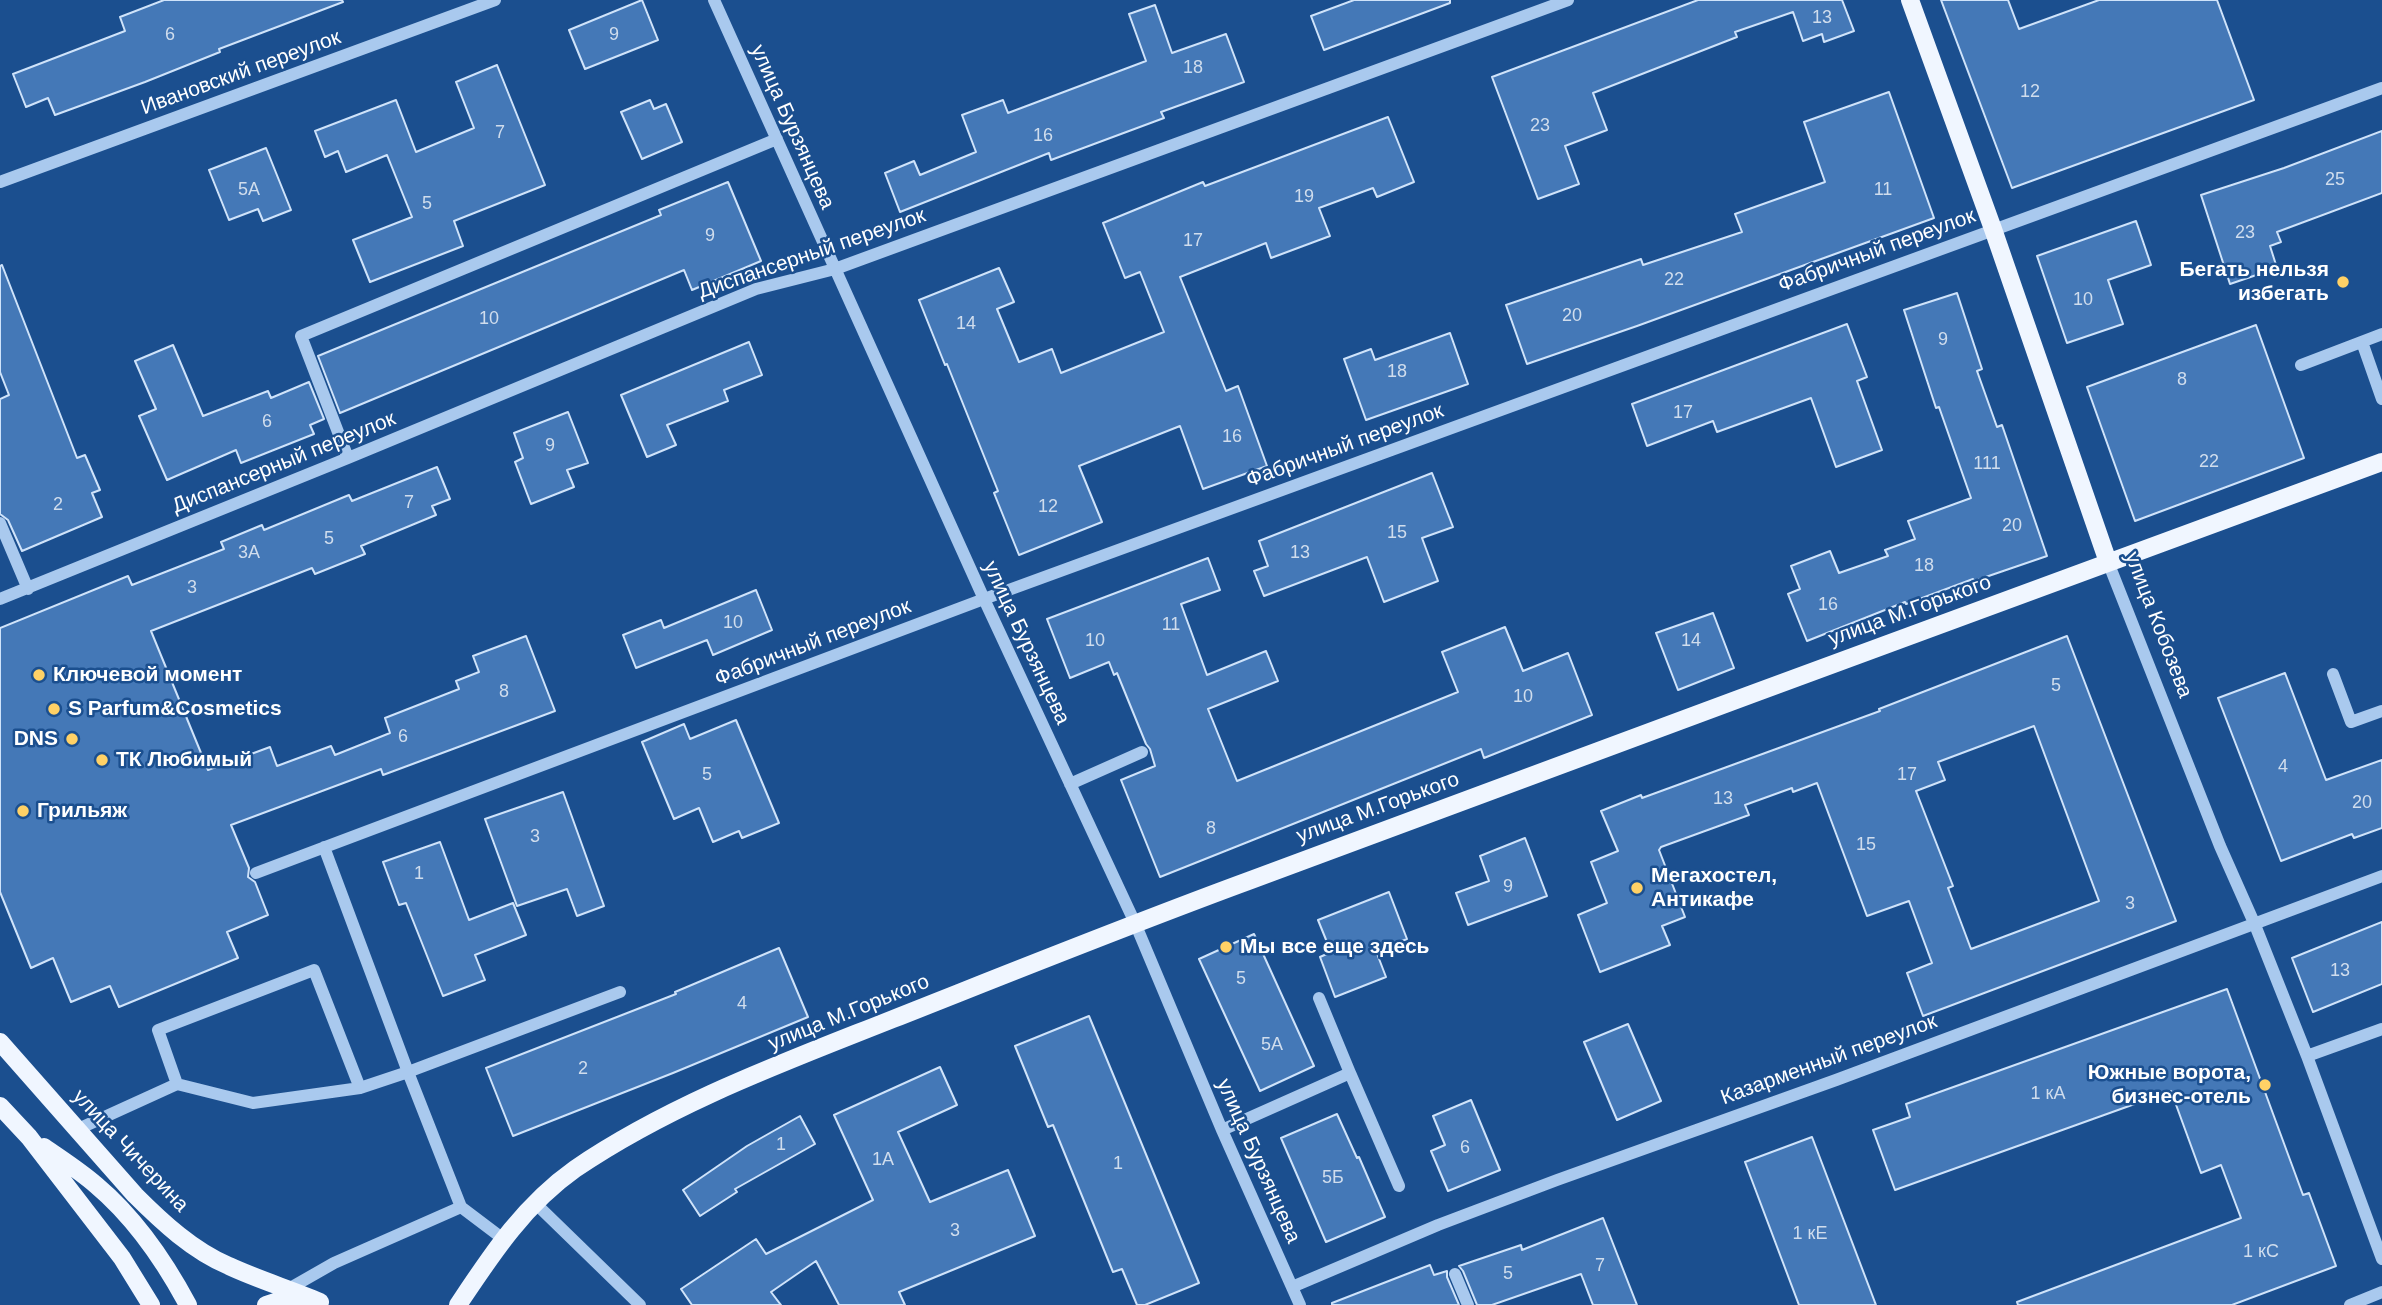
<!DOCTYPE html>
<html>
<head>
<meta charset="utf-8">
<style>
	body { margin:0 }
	canvas { display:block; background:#1b4f8f }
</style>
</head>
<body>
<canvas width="2382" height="1305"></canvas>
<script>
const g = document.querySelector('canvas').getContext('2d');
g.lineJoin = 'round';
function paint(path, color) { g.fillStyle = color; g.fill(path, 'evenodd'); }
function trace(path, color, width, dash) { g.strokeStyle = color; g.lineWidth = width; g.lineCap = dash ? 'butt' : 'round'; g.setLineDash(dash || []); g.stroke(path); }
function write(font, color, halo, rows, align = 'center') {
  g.font = font + ' Helvetica,sans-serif'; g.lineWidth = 5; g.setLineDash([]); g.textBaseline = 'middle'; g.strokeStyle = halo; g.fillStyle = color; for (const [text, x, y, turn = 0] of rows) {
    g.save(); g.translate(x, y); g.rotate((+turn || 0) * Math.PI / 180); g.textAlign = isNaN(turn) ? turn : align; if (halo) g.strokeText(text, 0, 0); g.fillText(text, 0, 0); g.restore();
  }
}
const building = new Path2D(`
	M 164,0 L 342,0 L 343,2 L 219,49 L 220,52 L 145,82 L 55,115 L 48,98 L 26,107 L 13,74 L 125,31 L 120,17 Z
	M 642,0 L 658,40 L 585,69 L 569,30 Z
	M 1354,0 L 1450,0 L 1450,3 L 1324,50 L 1311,16 Z
	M 1698,0 L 1842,0 L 1854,31 L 1824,42 L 1822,34 L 1803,41 L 1793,12 L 1735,32 L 1737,37 L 1593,93 L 1607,130 L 1565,146 L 1579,184 L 1538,199 L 1492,77 Z
	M 1941,0 L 2008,0 L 2019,29 L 2099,0 L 2217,0 L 2254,100 L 2012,188 Z
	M 1155,5 L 1172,53 L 1226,34 L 1244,82 L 1161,112 L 1164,118 L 1051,160 L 1049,153 L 900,212 L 885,173 L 914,161 L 920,175 L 976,152 L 962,115 L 1003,100 L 1008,113 L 1146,61 L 1129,14 Z
	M 497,65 L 545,185 L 454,221 L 463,246 L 370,282 L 353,240 L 412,217 L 387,155 L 346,172 L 338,151 L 325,157 L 315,131 L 396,100 L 416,152 L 474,128 L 456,82 Z
	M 1889,92 L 1934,218 L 1637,326 L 1527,364 L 1506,305 L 1641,259 L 1643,265 L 1742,232 L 1735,214 L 1825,182 L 1804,122 Z
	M 650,100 L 654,109 L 666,104 L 682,142 L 642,159 L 621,112 Z
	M 1388,117 L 1414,182 L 1377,197 L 1373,188 L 1319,208 L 1330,236 L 1271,258 L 1266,243 L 1180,277 L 1226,391 L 1238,386 L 1267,466 L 1203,489 L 1180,426 L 1079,466 L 1102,522 L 1019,555 L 994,493 L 998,491 L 947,364 L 945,365 L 919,300 L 999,268 L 1014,302 L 997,309 L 1019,362 L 1052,349 L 1061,373 L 1164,332 L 1140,272 L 1125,278 L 1103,223 L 1203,182 L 1205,186 Z
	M 2382,131 L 2382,193 L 2277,232 L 2281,242 L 2270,246 L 2277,268 L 2230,284 L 2201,195 L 2284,168 Z
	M 266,148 L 291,210 L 263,221 L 258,209 L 229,220 L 209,170 Z
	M 728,182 L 761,261 L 692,290 L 684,270 L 340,413 L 318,356 L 661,215 L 659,210 Z
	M 2136,221 L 2151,265 L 2108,280 L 2123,324 L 2067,343 L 2037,256 Z
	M 2,265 L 77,458 L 85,455 L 100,490 L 92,493 L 102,517 L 22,551 L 8,520 L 0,514 L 0,399 L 9,395 L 0,372 L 0,266 Z
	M 1957,293 L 1982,369 L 1977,371 L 1997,427 L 2002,425 L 2047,556 L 1974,581 L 1973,579 L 1906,604 L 1905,602 L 1807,641 L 1788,594 L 1800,589 L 1791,566 L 1830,551 L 1839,573 L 1888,556 L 1885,550 L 1915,539 L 1908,521 L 1971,498 L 1939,407 L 1936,408 L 1904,310 Z
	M 1847,324 L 1867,377 L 1857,381 L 1882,450 L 1836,467 L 1811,398 L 1717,432 L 1713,421 L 1647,446 L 1632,404 Z
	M 2256,325 L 2304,458 L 2135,521 L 2087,387 Z
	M 1450,333 L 1468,384 L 1366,420 L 1344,359 L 1371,349 L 1375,360 Z
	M 749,342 L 762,375 L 724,390 L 728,401 L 667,425 L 676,445 L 647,457 L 621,395 Z
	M 173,345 L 203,416 L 268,391 L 271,398 L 309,382 L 324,419 L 310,425 L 314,434 L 241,463 L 236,450 L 167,480 L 139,416 L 156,409 L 135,361 Z
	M 568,412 L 588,463 L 567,470 L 574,487 L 531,504 L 515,462 L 523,458 L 514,433 Z
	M 437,467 L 450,499 L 432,506 L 436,515 L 361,546 L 365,554 L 315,574 L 312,568 L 151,631 L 208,770 L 270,747 L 277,766 L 331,746 L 335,755 L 390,733 L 385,718 L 459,689 L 456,681 L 479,672 L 473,656 L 526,636 L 555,711 L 383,775 L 381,769 L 231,825 L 249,868 L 248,877 L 255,882 L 268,915 L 227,932 L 238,958 L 119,1007 L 110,986 L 71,1002 L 53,958 L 31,968 L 0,892 L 0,628 L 128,576 L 132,585 L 224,549 L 221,542 L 262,525 L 264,530 L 349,495 L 352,501 Z
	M 1432,473 L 1453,527 L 1422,538 L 1438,581 L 1384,602 L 1367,557 L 1264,596 L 1254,571 L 1268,566 L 1259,541 Z
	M 1208,558 L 1220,590 L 1181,604 L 1207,675 L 1266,651 L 1278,681 L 1208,709 L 1237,781 L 1458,692 L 1442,652 L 1505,627 L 1523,671 L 1568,653 L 1592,715 L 1484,758 L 1481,749 L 1160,877 L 1121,780 L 1155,766 L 1150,749 L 1146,744 L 1117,673 L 1114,675 L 1109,662 L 1070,678 L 1047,619 Z
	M 756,590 L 772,630 L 713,655 L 707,640 L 636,668 L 623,635 L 661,620 L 664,628 Z
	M 1713,613 L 1734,668 L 1678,690 L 1656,633 Z
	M 2067,636 L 2176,921 L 1923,1016 L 1907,973 L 1932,963 L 1909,901 L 1867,916 L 1817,783 L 1793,792 L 1792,788 L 1745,805 L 1749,815 L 1661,847 L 1659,850 L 1685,917 L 1662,926 L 1670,945 L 1600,972 L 1578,915 L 1607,903 L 1591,862 L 1618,851 L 1601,811 L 1641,795 L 1642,798 L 1880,711 L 1879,709 ZM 2034,726 L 2099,901 L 1971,949 L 1948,888 L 1953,886 L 1916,791 L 1945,780 L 1938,762 Z
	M 2285,673 L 2326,780 L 2382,760 L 2382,828 L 2354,838 L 2352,834 L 2281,861 L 2218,698 Z
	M 736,720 L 779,823 L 742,838 L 739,831 L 713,842 L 699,808 L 674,819 L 642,742 L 684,724 L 690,739 Z
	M 563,792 L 604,906 L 577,916 L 567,889 L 517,906 L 485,819 Z
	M 1525,838 L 1547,896 L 1468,925 L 1456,893 L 1489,881 L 1480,856 Z
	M 440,842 L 469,920 L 513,903 L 526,935 L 475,955 L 485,980 L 443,996 L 406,903 L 399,905 L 383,862 Z
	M 1389,892 L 1407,939 L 1376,951 L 1386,977 L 1335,997 L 1320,957 L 1331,952 L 1318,920 Z
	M 2382,922 L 2382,984 L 2313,1012 L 2292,958 Z
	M 1254,934 L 1314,1066 L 1260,1091 L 1199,959 Z
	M 779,948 L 808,1017 L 673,1073 L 513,1136 L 486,1068 L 676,994 L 675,992 Z
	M 2227,989 L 2303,1195 L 2309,1193 L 2336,1266 L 2232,1305 L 2018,1305 L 2017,1302 L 2241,1218 L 2221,1165 L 2201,1173 L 2171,1091 L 1895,1190 L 1873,1130 L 1910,1117 L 1906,1104 Z
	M 1089,1016 L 1199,1283 L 1145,1305 L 1137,1305 L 1122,1269 L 1113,1272 L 1053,1125 L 1048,1127 L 1015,1046 Z
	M 1628,1024 L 1661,1101 L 1617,1120 L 1584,1042 Z
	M 940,1067 L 957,1105 L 898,1132 L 930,1202 L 1008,1170 L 1035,1236 L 899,1292 L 905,1305 L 839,1305 L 816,1261 L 771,1292 L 781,1305 L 692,1305 L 681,1289 L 756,1239 L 766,1254 L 873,1200 L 834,1115 Z
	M 1471,1100 L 1500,1170 L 1448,1191 L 1431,1151 L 1445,1145 L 1433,1116 Z
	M 1337,1114 L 1357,1158 L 1359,1157 L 1385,1217 L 1326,1242 L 1281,1138 Z
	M 800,1116 L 815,1144 L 735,1189 L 737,1192 L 700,1216 L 683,1190 L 747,1146 Z
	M 1812,1137 L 1876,1305 L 1799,1305 L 1745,1162 Z
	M 1603,1218 L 1637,1305 L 1593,1305 L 1581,1274 L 1492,1305 L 1477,1305 L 1463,1271 L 1459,1266 L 1521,1245 L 1522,1250 Z
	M 1430,1265 L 1434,1275 L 1447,1271 L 1447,1277 L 1459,1305 L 1332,1305 L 1332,1303 Z`);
const minor = new Path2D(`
	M 714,0 L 984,599 L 1135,923 L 1222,1130 L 1300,1305
	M 0,182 L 495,0
	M 2362,342 L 2382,399
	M 2301,365 L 2382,334
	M 348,458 L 301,336 L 777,139
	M 0,523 L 28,589
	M 2108,562 L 2220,846 L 2255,925 L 2307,1056 L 2382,1259
	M 0,599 L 348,458 L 756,289 L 835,269 L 1568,0
	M 2333,674 L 2351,722 L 2382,711
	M 1070,784 L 1142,752
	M 324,847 L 408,1072 L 461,1207 L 502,1238
	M 256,873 L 984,599 L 2382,88
	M 2307,1056 L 2382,1029
	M 1350,1073 L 1399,1186
	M 177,1084 L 158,1030 L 314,970 L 360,1088
	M 76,1130 L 177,1084 L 253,1103 L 360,1088 L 408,1072 L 620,992
	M 1222,1130 L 1350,1073 L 1319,998
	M 534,1202 L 640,1305
	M 1455,1274 L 1468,1305
	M 1292,1287 L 1438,1225 L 1557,1180 L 1836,1080 L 2382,876
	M 285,1291 L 334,1263 L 461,1207
	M 2350,1305 L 2382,1292`);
const major = new Path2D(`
	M 1910,0 L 1993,229 L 2108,562
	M 0,1042 L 135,1195 C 162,1222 193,1251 229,1266 C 259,1280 290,1289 320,1302
	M 0,1106 L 29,1137 L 122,1258 L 151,1305
	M 44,1147 C 61,1159 80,1171 96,1185 C 134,1217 165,1262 188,1305
	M 266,1305 L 284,1299 L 306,1299
	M 458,1305 C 492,1254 524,1205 575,1169 C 672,1103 785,1062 893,1019 C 1012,972 1131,924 1251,880 C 1628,740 2004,600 2382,462`);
const markers = [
	[2343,282,7,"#ffd166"],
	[39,675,7,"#ffd166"],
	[54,709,7,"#ffd166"],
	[72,739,7,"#ffd166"],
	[102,760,7,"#ffd166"],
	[23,811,7,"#ffd166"],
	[1637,888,7,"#ffd166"],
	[1226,947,7,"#ffd166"],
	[2265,1085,7,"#ffd166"]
];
const numberNames = [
	["13",1822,18],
	["6",170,35],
	["9",614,35],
	["18",1193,68],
	["12",2030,92],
	["23",1540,126],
	["7",500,133],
	["16",1043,136],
	["25",2335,180],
	["5А",249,190],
	["11",1883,190],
	["19",1304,197],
	["5",427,204],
	["23",2245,233],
	["9",710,236],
	["17",1193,241],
	["22",1674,280],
	["10",2083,300],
	["20",1572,316],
	["10",489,319],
	["14",966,324],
	["9",1943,340],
	["18",1397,372],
	["8",2182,380],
	["17",1683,413],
	["6",267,422],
	["16",1232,437],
	["9",550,446],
	["22",2209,462],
	["111",1987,464],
	["7",409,503],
	["2",58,505],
	["12",1048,507],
	["20",2012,526],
	["15",1397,533],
	["5",329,539],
	["3А",249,553],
	["13",1300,553],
	["18",1924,566],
	["3",192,588],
	["16",1828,605],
	["10",733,623],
	["11",1171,625],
	["10",1095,641],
	["14",1691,641],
	["5",2056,686],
	["8",504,692],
	["10",1523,697],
	["6",403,737],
	["4",2283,767],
	["5",707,775],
	["17",1907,775],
	["13",1723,799],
	["20",2362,803],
	["8",1211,829],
	["3",535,837],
	["15",1866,845],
	["1",419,874],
	["9",1508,887],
	["3",2130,904],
	["13",2340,971],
	["5",1241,979],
	["4",742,1004],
	["5А",1272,1045],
	["2",583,1069],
	["1 кA",2048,1094],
	["1",781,1145],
	["6",1465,1148],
	["1А",883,1160],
	["1",1118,1164],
	["5Б",1333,1178],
	["3",955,1231],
	["1 кE",1810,1234],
	["1 кС",2261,1252],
	["7",1600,1266],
	["5",1508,1274]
];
const streetNames = [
	["Ивановский переулок",241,73,-20],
	["улица Бурзянцева",792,127,66],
	["Фабричный переулок",1877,251,-20],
	["Диспансерный переулок",812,254,-19],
	["Фабричный переулок",1345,446,-20],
	["Диспансерный переулок",284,463,-22],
	["улица М.Горького",1910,611,-20],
	["улица Кобозева",2158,625,69],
	["Фабричный переулок",813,643,-21],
	["улица Бурзянцева",1026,643,65],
	["улица М.Горького",1378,808,-20],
	["улица М.Горького",849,1013,-22],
	["Казарменный переулок",1829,1060,-20],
	["улица Чичерина",130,1151,47],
	["улица Бурзянцева",1258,1161,66]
];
const poiNames = [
	["Бегать нельзя",2329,270,"right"],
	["избегать",2329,294,"right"],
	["Ключевой момент",53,675],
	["S Parfum&Cosmetics",68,709],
	["DNS",58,739,"right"],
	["ТК Любимый",116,760],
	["Грильяж",37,811],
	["Мегахостел,",1651,876],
	["Антикафе",1651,900],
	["Мы все еще здесь",1240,947],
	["Южные ворота,",2251,1073,"right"],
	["бизнес-отель",2251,1097,"right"]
];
paint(building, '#4478b7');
trace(building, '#cfe3fa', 2);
trace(minor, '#a9c9ee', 12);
trace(major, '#f0f6ff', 18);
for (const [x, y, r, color] of markers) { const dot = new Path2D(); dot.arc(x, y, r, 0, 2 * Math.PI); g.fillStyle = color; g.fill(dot); trace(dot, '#1b4f8f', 2.5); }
write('18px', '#d0dded', null, numberNames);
write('21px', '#fff', '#1b4f8f', streetNames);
write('bold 21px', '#fff', '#1b4f8f', poiNames, 'left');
</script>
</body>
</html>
